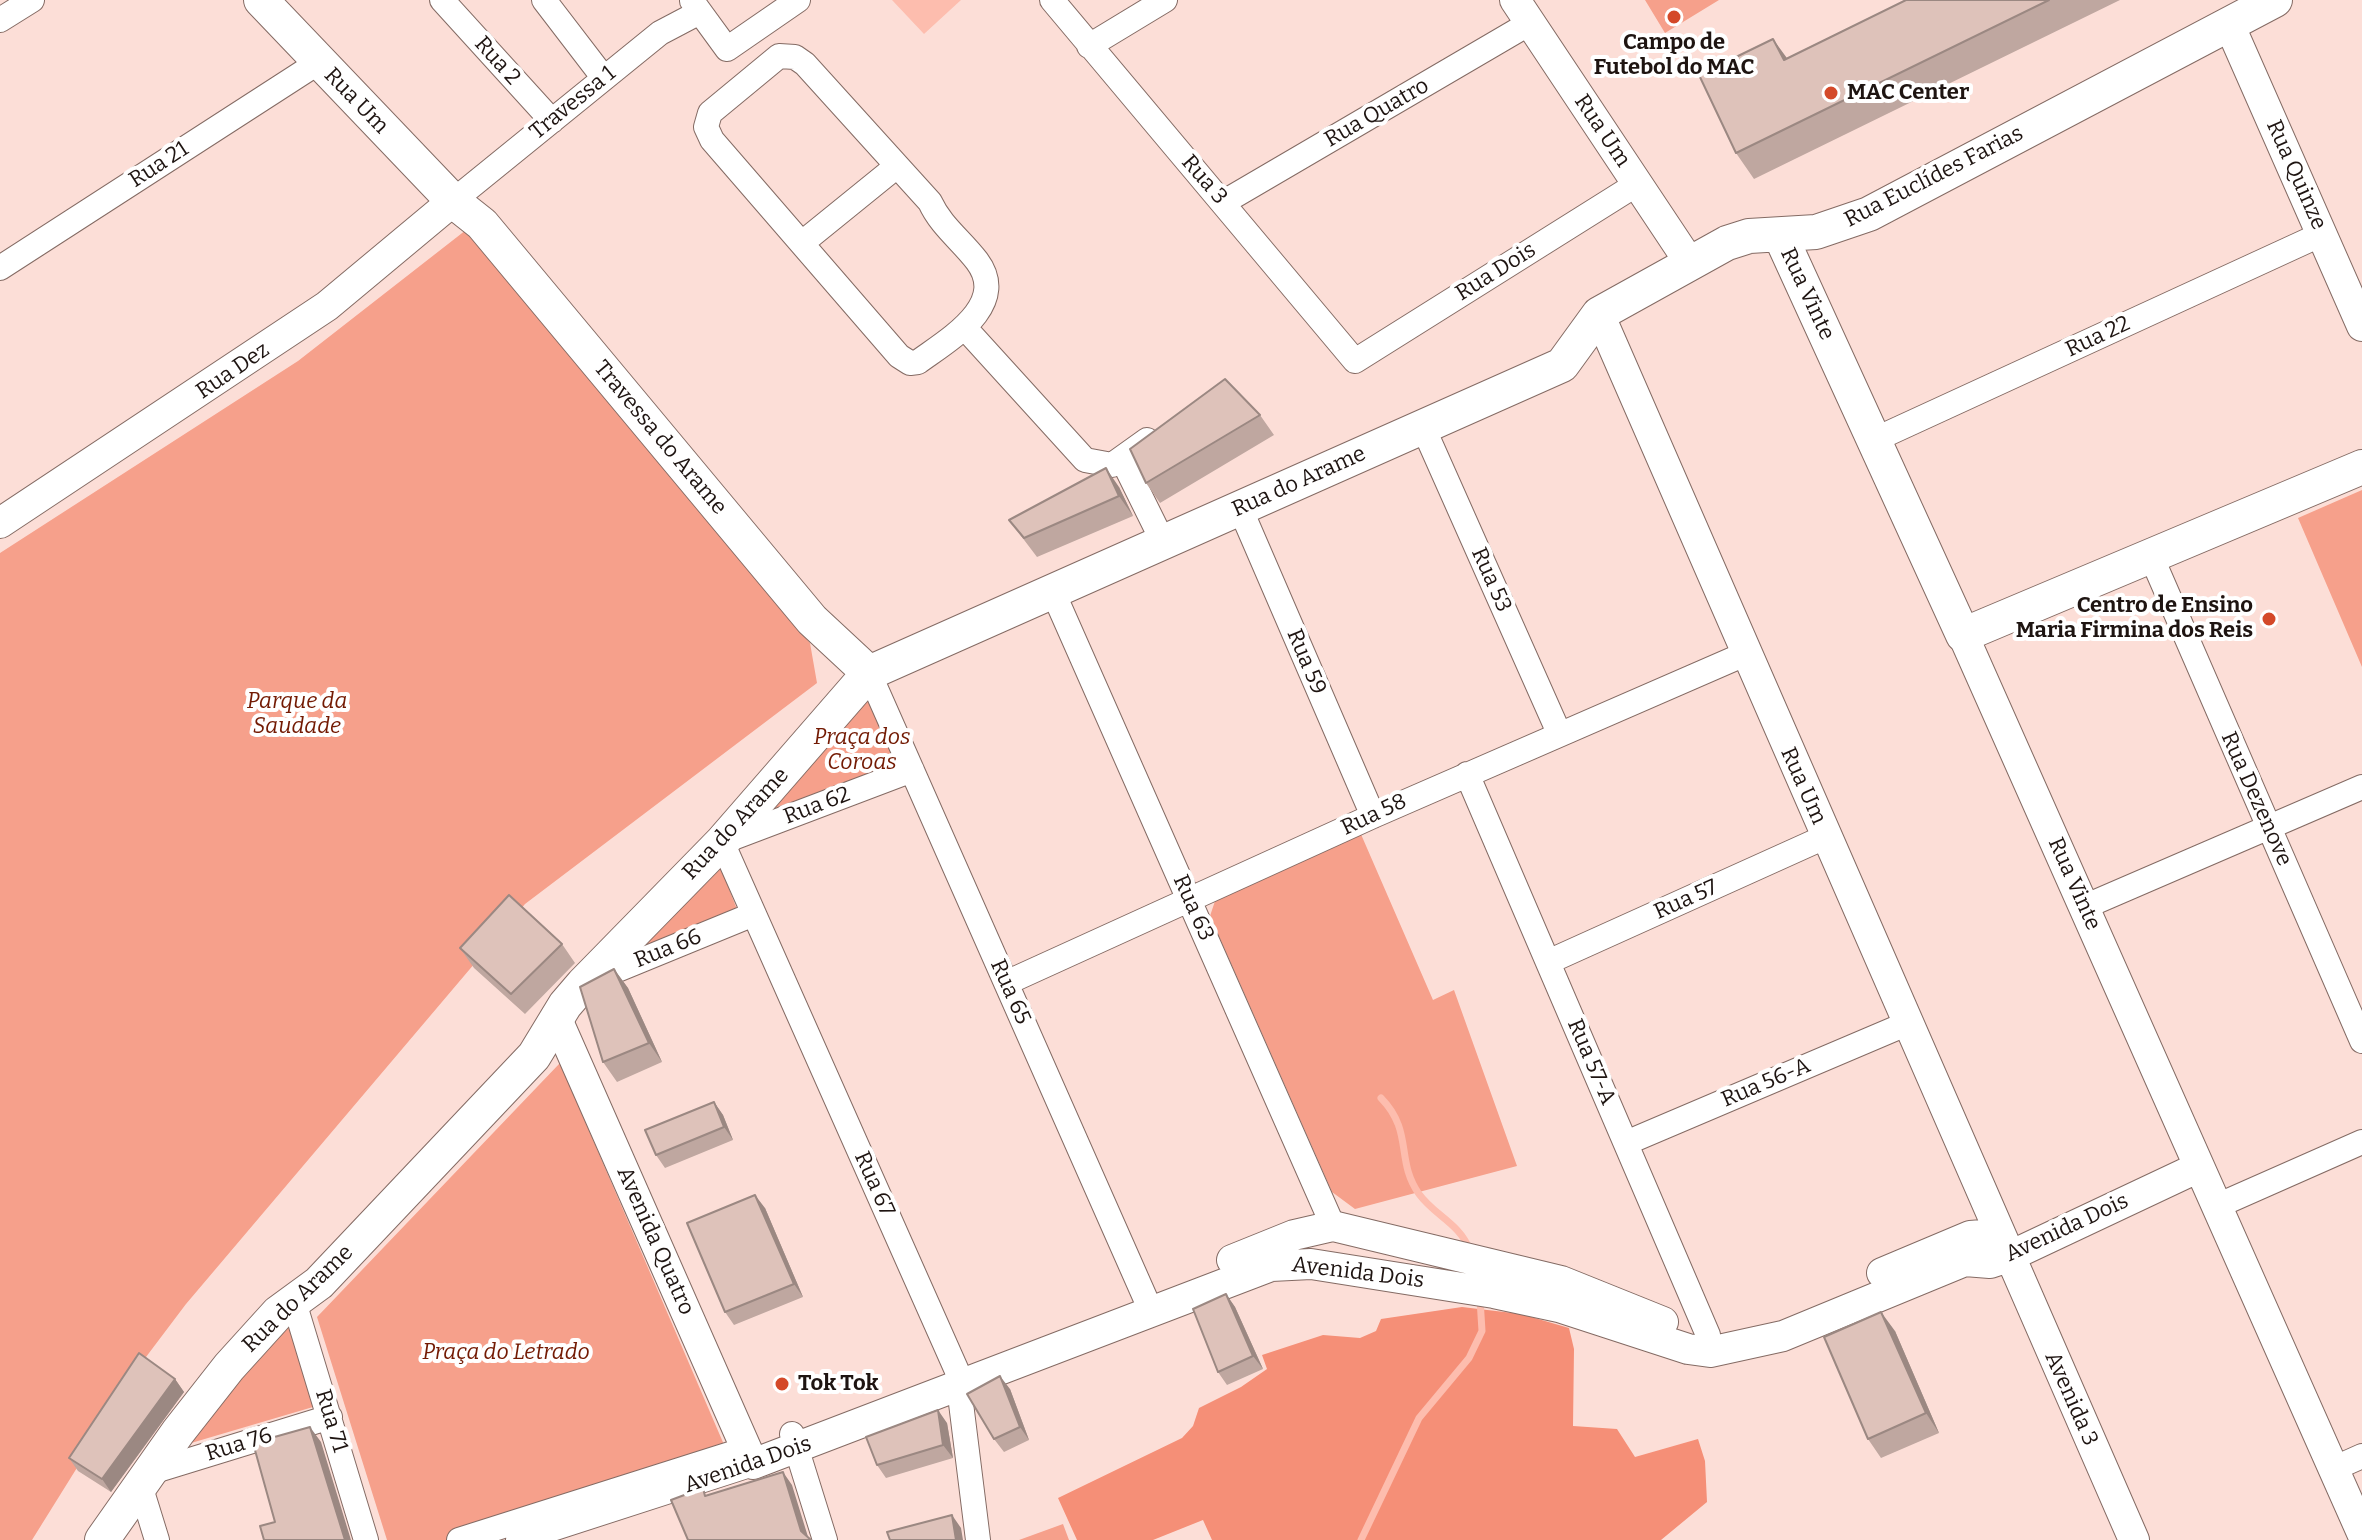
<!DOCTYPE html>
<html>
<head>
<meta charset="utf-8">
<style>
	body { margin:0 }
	canvas { display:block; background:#fcded7 }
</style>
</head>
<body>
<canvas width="2362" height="1540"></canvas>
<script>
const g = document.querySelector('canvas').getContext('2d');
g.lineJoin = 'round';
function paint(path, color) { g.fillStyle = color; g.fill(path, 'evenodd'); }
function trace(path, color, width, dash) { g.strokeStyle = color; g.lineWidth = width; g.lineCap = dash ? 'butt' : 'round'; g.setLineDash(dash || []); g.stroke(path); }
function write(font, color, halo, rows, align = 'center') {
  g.font = font + ' Bitter,serif'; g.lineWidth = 8; g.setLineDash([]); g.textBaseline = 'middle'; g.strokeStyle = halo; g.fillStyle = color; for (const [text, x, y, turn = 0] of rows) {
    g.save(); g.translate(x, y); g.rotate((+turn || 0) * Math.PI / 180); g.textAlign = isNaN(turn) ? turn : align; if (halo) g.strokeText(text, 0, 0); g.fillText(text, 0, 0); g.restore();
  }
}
const green = new Path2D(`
	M 1645,0 L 1719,0 L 1665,33 Z
	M 466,230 L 810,643 L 817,683 L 525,904 L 186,1304 L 146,1357 L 32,1540 L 0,1540 L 0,553 L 298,361 Z
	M 2362,490 L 2362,667 L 2298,518 Z
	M 872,695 L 902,768 L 763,817 Z
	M 1360,832 L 1433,1000 L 1454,990 L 1517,1166 L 1355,1209 L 1332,1192 L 1210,916 L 1216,898 Z
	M 719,863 L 738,912 L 624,962 Z
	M 560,1063 L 728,1454 L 457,1540 L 387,1540 L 317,1317 Z
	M 288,1317 L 313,1407 L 181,1446 Z
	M 1063,1524 L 1069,1540 L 1019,1540 Z`);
const forest = new Path2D(`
	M 1462,1307 L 1521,1314 L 1569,1328 L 1574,1349 L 1573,1426 L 1617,1429 L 1635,1457 L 1698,1439 L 1705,1461 L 1707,1502 L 1661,1540 L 1212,1540 L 1203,1520 L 1153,1540 L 1077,1540 L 1058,1498 L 1182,1438 L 1193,1426 L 1199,1408 L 1241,1387 L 1267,1369 L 1262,1355 L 1323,1335 L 1360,1338 L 1376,1331 L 1381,1319 Z`);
const water = new Path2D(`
	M 892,0 L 961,0 L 924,34 Z`);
const stream = new Path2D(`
	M 1381,1098 C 1414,1132 1395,1160 1419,1194 C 1434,1215 1460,1224 1469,1249
	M 1361,1540 L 1419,1418 L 1469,1358 L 1482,1331 L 1480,1299`);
const minor = new Path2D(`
	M 442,0 L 552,121
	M 544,0 L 603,77
	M 1052,0 L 1355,361 L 1637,184
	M 692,1 L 727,49 L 798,0
	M 0,20 L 32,0
	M 1089,46 L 1165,0
	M 779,56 L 795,57 L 805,64 L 930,202 C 941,226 961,240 977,261 C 1010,305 948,340 918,362 L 910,363 L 899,356 L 712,140 L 706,127 L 710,113 Z
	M 453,201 L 660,33 L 698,13
	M 1224,202 L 1530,23
	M 802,243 L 897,166
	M 0,268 L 319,62
	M 965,328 L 1085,460 L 1112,465 L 1147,440
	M 1423,427 L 1559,733
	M 1874,440 L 2322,234
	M 1123,461 L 1163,542
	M 1240,508 L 1373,816
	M 2151,556 L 2362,1041
	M 1053,592 L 1333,1226
	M 869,673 L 1151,1311
	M 912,770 L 722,842 L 957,1371 L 978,1540
	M 1467,774 L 1708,1335 L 1710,1352
	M 2084,907 L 2362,787
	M 1548,962 L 1825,837
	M 593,980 L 754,914
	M 1006,983 L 1373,816 L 1745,654
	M 1626,1143 L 1906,1024
	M 2217,1206 L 2362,1142
	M 294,1302 L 366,1540
	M 792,1434 L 825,1540
	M 2333,1469 L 2362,1456
	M 148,1473 L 330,1417
	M 140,1485 L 157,1540
	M 459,1540 L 746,1449
	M 518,1540 L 753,1464`);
const tertiary = new Path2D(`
	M 1515,0 L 1690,263
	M 2229,24 L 2362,326
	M 1599,314 L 2134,1540
	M 0,523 L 327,306 L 453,201
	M 1963,635 L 2362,1533
	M 556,1017 L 753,1464 L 1271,1266 L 1311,1264 L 1494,1293 L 1559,1307 L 1688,1349 L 1710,1352 L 1783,1336 L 1965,1261 L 1990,1263 L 2008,1257 L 2199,1167
	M 1232,1260 L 1294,1235 L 1333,1226 L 1561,1281 L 1663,1322
	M 1882,1273 L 1970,1236 L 1983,1235 L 2004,1248`);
const secondary = new Path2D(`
	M 261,0 L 453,201 L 482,224 L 812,620 L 869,673
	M 1781,237 L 1963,635 L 2362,467
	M 102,1540 L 178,1432 L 229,1367 L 278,1313 L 319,1283 L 534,1056 L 565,1005 L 583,984 L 722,842 L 869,673 L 1562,365 L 1599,314 L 1727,243 L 1749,236 L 1816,232 L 1869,214 L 2275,0`);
const wall = new Path2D(`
	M 1906,0 L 2120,0 L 1754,179 L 1736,153 L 1787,58 Z
	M 1260,415 L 1274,435 L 1160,503 L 1146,483 Z
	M 1119,487 L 1133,516 L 1037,557 L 1009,520 Z
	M 562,944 L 575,963 L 525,1014 L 474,968 L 460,948 Z
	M 614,969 L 628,988 L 662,1062 L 617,1082 L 603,1062 Z
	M 714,1102 L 723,1115 L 733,1140 L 665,1168 L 656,1155 Z
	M 765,1208 L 803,1297 L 734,1325 L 725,1312 Z
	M 1226,1294 L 1235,1307 L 1263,1369 L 1227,1385 L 1218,1372 Z
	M 1895,1331 L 1939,1433 L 1881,1458 L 1868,1439 Z
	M 175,1379 L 184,1392 L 111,1492 L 78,1471 L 69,1458 Z
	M 1010,1389 L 1029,1440 L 1004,1452 L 994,1439 Z
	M 947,1423 L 953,1458 L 886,1478 L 877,1465 Z`);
const shadedWall = new Path2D(`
	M 1773,39 L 1792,65 L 1784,60 Z
	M 1106,468 L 1119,487 L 1133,516 L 1119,496 Z
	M 614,969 L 628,988 L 662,1062 L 649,1043 Z
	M 714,1102 L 723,1115 L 733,1140 L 724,1127 Z
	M 755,1195 L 765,1208 L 803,1297 L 794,1284 Z
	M 1226,1294 L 1235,1307 L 1263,1369 L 1253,1356 Z
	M 1881,1312 L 1895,1331 L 1939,1433 L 1926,1413 Z
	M 1000,1376 L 1010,1389 L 1029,1440 L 1020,1427 Z
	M 175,1379 L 184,1392 L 111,1492 L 102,1479 Z
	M 938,1410 L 947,1423 L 953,1458 L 943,1445 Z
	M 310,1427 L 321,1442 L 351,1540 L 345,1540 Z
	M 783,1472 L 792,1485 L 809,1540 L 801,1531 Z
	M 952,1515 L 961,1528 L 963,1540 L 956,1540 Z`);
const building = new Path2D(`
	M 1906,0 L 2049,0 L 1736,153 L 1699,75 L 1773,39 L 1784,60 Z
	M 1225,379 L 1260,415 L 1146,483 L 1130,449 Z
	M 1106,468 L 1119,496 L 1024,538 L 1009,520 Z
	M 509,895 L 562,944 L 511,994 L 460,948 Z
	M 614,969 L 649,1043 L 603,1062 L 580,987 Z
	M 714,1102 L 724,1127 L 656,1155 L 645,1130 Z
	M 755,1195 L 794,1284 L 725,1312 L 687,1223 Z
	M 1226,1294 L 1253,1356 L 1218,1372 L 1193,1309 Z
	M 1881,1312 L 1926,1413 L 1868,1439 L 1824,1337 Z
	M 139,1353 L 175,1379 L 102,1479 L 69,1458 Z
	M 1000,1376 L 1020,1427 L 994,1439 L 967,1394 Z
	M 938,1410 L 943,1445 L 877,1465 L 866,1437 Z
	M 310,1427 L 345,1540 L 264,1540 L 260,1526 L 275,1522 L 253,1443 Z
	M 783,1472 L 801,1531 L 811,1540 L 688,1540 L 671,1500 L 703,1488 L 705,1496 Z
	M 952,1515 L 956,1540 L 890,1540 L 887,1532 Z`);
const markers = [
	[1674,17,8,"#d44929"],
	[1831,93,8,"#d44929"],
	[2269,619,8,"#d44929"],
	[782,1384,8,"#d44929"]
];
const poiNames = [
	["Campo de",1674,43,"center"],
	["Futebol do MAC",1674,68,"center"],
	["MAC Center",1847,93],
	["Centro de Ensino",2253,606,"right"],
	["Maria Firmina dos Reis",2253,631,"right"],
	["Tok Tok",798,1384]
];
const streetNames = [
	["Rua 2",497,61,48],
	["Rua Um",356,101,46],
	["Travessa 1",573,103,-39],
	["Rua Quatro",1377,113,-30],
	["Rua Um",1602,131,56],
	["Rua 21",159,165,-33],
	["Rua Quinze",2296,175,66],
	["Rua Euclídes Farias",1934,177,-27],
	["Rua 3",1204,180,49],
	["Rua Dois",1496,272,-32],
	["Rua Vinte",1807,294,65],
	["Rua 22",2098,337,-25],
	["Rua Dez",233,371,-34],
	["Travessa do Arame",660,438,50],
	["Rua do Arame",1299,482,-24],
	["Rua 53",1491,580,66],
	["Rua 59",1306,662,67],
	["Rua Um",1803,786,66],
	["Rua Dezenove",2256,799,66],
	["Rua 62",817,806,-21],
	["Rua 58",1374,815,-25],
	["Rua do Arame",736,824,-47],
	["Rua Vinte",2074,884,66],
	["Rua 57",1686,900,-24],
	["Rua 63",1193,908,66],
	["Rua 66",668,949,-22],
	["Rua 65",1010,992,66],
	["Rua 57-A",1591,1062,67],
	["Rua 56-A",1766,1083,-23],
	["Rua 67",874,1184,66],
	["Avenida Dois",2067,1228,-25],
	["Avenida Quatro",655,1241,66],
	["Avenida Dois",1358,1273,7],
	["Rua do Arame",298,1299,-44],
	["Avenida 3",2071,1399,66],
	["Rua 71",331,1421,73],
	["Rua 76",239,1445,-17],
	["Avenida Dois",748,1465,-19]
];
const parkNames = [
	["Parque da",297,702],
	["Saudade",297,727],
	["Praça dos",862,738],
	["Coroas",862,763],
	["Praça do Letrado",506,1353]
];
paint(green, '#f6a08b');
paint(forest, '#f58f77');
paint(water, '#fdbdae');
trace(stream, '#fdbdae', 7);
trace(minor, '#846b64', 26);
trace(tertiary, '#846b64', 32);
trace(secondary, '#846b64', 36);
trace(minor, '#fff', 24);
trace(tertiary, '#fff', 30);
trace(secondary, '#fff', 34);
paint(wall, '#bfa7a0');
paint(shadedWall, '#9b8882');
paint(building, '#dec2ba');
trace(building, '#9b8882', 2);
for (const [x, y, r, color] of markers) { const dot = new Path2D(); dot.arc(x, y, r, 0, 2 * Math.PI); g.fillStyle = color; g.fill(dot); trace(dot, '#fff', 3); }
write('bold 22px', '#1e1411', '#fff', poiNames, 'left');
write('22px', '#1e1411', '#fff', streetNames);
write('italic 22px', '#731a03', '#fff', parkNames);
</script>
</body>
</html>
